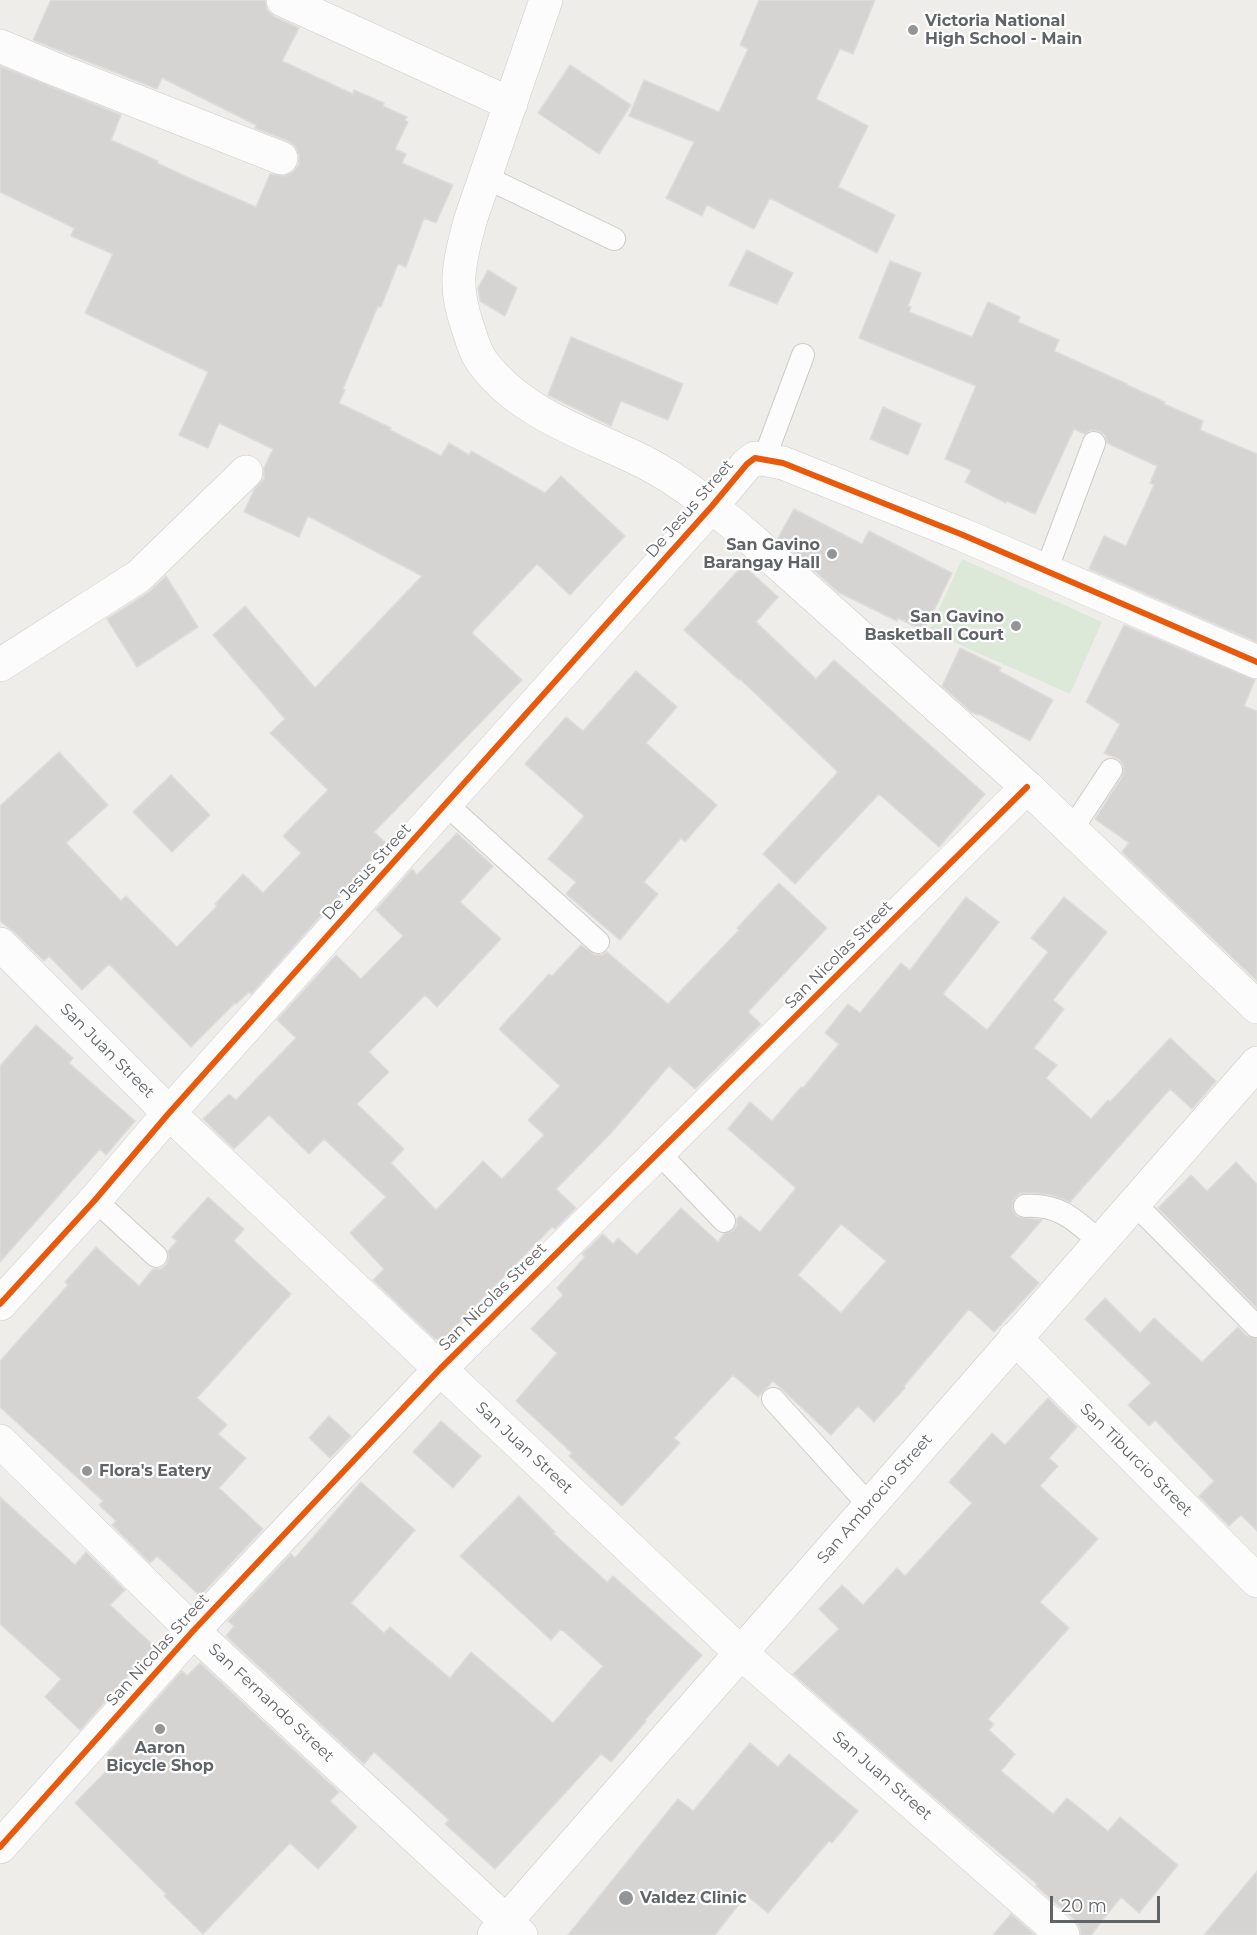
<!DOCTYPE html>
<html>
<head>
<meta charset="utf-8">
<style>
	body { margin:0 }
	#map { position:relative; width:1257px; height:1935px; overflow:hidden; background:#efedea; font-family:Montserrat,sans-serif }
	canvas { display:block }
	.scale { position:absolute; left:1050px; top:1896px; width:110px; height:27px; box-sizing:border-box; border:3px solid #606467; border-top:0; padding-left:8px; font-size:18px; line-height:21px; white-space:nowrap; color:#606467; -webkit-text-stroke:4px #fff; paint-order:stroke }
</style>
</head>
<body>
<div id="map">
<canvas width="1257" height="1935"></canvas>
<div class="scale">20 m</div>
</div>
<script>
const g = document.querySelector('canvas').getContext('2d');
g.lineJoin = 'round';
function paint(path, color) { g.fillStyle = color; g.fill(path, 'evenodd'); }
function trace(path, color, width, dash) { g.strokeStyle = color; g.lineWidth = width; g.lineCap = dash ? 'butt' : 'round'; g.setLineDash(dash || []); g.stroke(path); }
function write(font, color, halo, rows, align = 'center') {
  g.font = font + ' Montserrat,sans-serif'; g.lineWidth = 4.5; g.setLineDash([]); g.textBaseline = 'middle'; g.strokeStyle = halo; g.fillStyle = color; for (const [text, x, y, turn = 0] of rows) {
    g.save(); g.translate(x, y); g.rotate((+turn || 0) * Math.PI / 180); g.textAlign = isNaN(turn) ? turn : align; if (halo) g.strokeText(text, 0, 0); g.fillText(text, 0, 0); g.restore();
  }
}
const green = new Path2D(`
	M 962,559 L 1102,622 L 1070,694 L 929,631 Z`);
const building = new Path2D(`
	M 51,0 L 265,0 L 267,10 L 275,17 L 299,28 L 282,61 L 353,94 L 354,90 L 384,103 L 383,106 L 407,117 L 405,120 L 408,122 L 395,149 L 406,154 L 402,163 L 453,185 L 436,223 L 424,218 L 406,267 L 398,264 L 381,307 L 378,306 L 343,389 L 345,390 L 339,403 L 391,428 L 390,430 L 441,456 L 449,443 L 469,455 L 471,451 L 545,493 L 561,476 L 625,536 L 570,595 L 537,564 L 474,630 L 472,633 L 522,680 L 374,832 L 386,843 L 251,994 L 249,992 L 236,1004 L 235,1003 L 191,1047 L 109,964 L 82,990 L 49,956 L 44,961 L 13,931 L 0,921 L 0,806 L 59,752 L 108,805 L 66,843 L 121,901 L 126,896 L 177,947 L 217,906 L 215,904 L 243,874 L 263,893 L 301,853 L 283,836 L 328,790 L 270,733 L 285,719 L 213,635 L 245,606 L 315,688 L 422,576 L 308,516 L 299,537 L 244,512 L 254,490 L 264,478 L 264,468 L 273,449 L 219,423 L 208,448 L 179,435 L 208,372 L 85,313 L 113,254 L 71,236 L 74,228 L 0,192 L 0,66 L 121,115 L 111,140 L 158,161 L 157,163 L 187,177 L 256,207 L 270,174 L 284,176 L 293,172 L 299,164 L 299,155 L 295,146 L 288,141 L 255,128 L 256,125 L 162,78 L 157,89 L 33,40 Z
	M 759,0 L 875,0 L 853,54 L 840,49 L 816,99 L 868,126 L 838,187 L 895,215 L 877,253 L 770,198 L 754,229 L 707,205 L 702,216 L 666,198 L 694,142 L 629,116 L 644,80 L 719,112 L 748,49 L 740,45 Z
	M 570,65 L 631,105 L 599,154 L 538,113 Z
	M 747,250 L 793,273 L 777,304 L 729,285 Z
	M 890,261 L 921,273 L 908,306 L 911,307 L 909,312 L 972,337 L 988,302 L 1020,317 L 1018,322 L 1059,340 L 1054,351 L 1127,384 L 1127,385 L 1165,402 L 1164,404 L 1203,421 L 1200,430 L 1257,454 L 1257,642 L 1089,569 L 1104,536 L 1126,546 L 1154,485 L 1150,483 L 1157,466 L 1107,443 L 1105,435 L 1099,431 L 1091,430 L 1085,434 L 1074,429 L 1035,514 L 1007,501 L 1006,503 L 965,482 L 971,470 L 945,459 L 976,386 L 859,338 Z
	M 488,270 L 517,288 L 505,316 L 480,301 L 478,288 Z
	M 571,337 L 683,384 L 668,420 L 621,401 L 611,426 L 548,395 Z
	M 883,407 L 921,424 L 908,455 L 870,439 Z
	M 794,509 L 862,544 L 869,531 L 952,573 L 924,631 L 898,618 L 897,621 L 838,592 L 778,538 Z
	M 743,565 L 778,597 L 756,622 L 816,679 L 834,660 L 985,794 L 939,847 L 879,794 L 795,884 L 763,854 L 838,772 L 740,679 L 739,680 L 684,630 Z
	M 166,576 L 198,627 L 137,667 L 107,619 L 149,592 Z
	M 1124,625 L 1255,680 L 1244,706 L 1257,711 L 1257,981 L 1122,852 L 1129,843 L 1095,819 L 1122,777 L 1124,770 L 1123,764 L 1119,759 L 1104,753 L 1120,724 L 1086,702 Z
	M 960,648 L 1001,668 L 999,671 L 1053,700 L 1030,741 L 979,714 L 978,715 L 971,712 L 942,686 Z
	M 636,671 L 677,707 L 646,743 L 717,805 L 685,842 L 681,838 L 644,882 L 658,894 L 620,940 L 566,894 L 576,882 L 548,859 L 584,816 L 525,764 L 566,717 L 583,731 Z
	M 171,775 L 210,815 L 172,852 L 133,812 Z
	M 457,833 L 493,866 L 460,902 L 501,939 L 437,1007 L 425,995 L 369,1052 L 389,1072 L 357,1104 L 404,1149 L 391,1163 L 436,1210 L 483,1161 L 502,1179 L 544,1135 L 528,1120 L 560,1086 L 499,1029 L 549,974 L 552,976 L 581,945 L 595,955 L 602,955 L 607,952 L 668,1004 L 739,930 L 737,928 L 779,883 L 827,928 L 748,1012 L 761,1024 L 695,1089 L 669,1066 L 611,1133 L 556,1189 L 576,1208 L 555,1229 L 552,1227 L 443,1339 L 435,1339 L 373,1280 L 384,1269 L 350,1233 L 386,1197 L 324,1139 L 309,1154 L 269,1115 L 234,1149 L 203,1119 L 229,1094 L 236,1100 L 296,1038 L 277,1020 L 336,955 L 361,979 L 403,936 L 376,910 L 412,869 L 417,875 Z
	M 966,897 L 999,922 L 943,994 L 987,1030 L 1048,952 L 1031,938 L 1064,897 L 1107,932 L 1053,1000 L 1064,1009 L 1034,1048 L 1057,1065 L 1046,1078 L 1091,1119 L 1108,1100 L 1110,1102 L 1170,1038 L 1216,1081 L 1192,1109 L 1170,1089 L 1070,1202 L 1052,1195 L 1037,1193 L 1024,1193 L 1019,1194 L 1014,1199 L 1012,1207 L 1014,1213 L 1018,1217 L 1042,1220 L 1010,1257 L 1039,1283 L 994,1332 L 969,1309 L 904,1386 L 905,1388 L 874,1422 L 858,1406 L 831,1435 L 773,1381 L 758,1397 L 733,1375 L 674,1438 L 680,1443 L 622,1506 L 569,1456 L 572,1453 L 516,1401 L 557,1353 L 531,1329 L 563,1295 L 557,1288 L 585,1257 L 582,1254 L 603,1234 L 613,1244 L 618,1238 L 637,1255 L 681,1208 L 718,1242 L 724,1234 L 734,1230 L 737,1225 L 737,1219 L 740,1216 L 760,1232 L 796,1188 L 728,1129 L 750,1102 L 772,1121 L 801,1087 L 803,1088 L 839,1044 L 825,1033 L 848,1004 L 860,1013 L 901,963 L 910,970 ZM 841,1224 L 886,1261 L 841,1313 L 798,1275 Z
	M 36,1025 L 73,1058 L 69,1063 L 135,1121 L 106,1155 L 100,1149 L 0,1262 L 0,1066 Z
	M 1236,1162 L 1257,1184 L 1257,1308 L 1158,1208 L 1191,1175 L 1207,1191 Z
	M 208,1197 L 244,1229 L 234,1241 L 291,1294 L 197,1398 L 227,1425 L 218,1434 L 246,1458 L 219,1488 L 263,1529 L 200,1596 L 157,1556 L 150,1563 L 112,1525 L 116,1521 L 99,1505 L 103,1501 L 0,1407 L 0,1361 L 68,1285 L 65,1282 L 96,1247 L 139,1286 L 153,1269 L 161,1269 L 166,1265 L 169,1258 L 168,1251 L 177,1241 L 172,1237 Z
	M 1105,1298 L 1140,1333 L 1154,1318 L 1202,1362 L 1238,1327 L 1247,1336 L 1257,1339 L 1257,1531 L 1241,1515 L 1229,1526 L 1199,1496 L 1214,1481 L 1155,1420 L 1149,1426 L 1128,1405 L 1151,1383 L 1085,1319 Z
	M 1048,1398 L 1077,1427 L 1049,1458 L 1058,1466 L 1040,1486 L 1098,1539 L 1040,1602 L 1069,1628 L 988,1719 L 994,1724 L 989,1730 L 1015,1754 L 1001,1771 L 1053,1814 L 1067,1798 L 1108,1831 L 1120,1817 L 1178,1865 L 1139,1913 L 1121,1897 L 1091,1935 L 1081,1935 L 1080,1928 L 1076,1921 L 1036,1886 L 1037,1884 L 958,1818 L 793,1674 L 839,1629 L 819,1609 L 842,1585 L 863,1605 L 897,1568 L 905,1576 L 972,1503 L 949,1482 L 992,1433 L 1005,1445 Z
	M 329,1416 L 351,1436 L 330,1458 L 309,1438 Z
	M 441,1421 L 481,1456 L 453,1488 L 413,1452 Z
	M 361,1482 L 415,1530 L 351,1603 L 384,1633 L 390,1627 L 450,1678 L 471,1652 L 553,1723 L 603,1666 L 561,1629 L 551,1640 L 460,1556 L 519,1496 L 555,1532 L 553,1533 L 607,1582 L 613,1576 L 702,1655 L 645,1720 L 646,1721 L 611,1762 L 601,1754 L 495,1869 L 445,1824 L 449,1820 L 374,1752 L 364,1764 L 226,1636 L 234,1626 L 228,1621 L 291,1554 L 295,1558 Z
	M 0,1497 L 75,1565 L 86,1552 L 125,1590 L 110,1605 L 154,1646 L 80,1730 L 45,1697 L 61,1679 L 0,1624 Z
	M 200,1663 L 339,1792 L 330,1801 L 357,1827 L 318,1869 L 290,1843 L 203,1934 L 164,1896 L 166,1894 L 75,1803 L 115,1762 L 107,1755 L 182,1671 L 187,1676 Z
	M 750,1743 L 778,1767 L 789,1754 L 858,1811 L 832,1843 L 829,1841 L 768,1913 L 746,1895 L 715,1935 L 568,1935 L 678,1799 L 693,1811 Z
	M 1257,1871 L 1257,1935 L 1204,1935 Z
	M 1011,1914 L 1035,1935 L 993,1935 Z`);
const service = new Path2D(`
	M 485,177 L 614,239
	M 764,459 L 803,355
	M 1046,571 L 1094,443
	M 446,804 L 598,942
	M 1072,829 L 1111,770
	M 659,1153 L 724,1221
	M 95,1200 L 156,1256
	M 1134,1203 L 1256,1326
	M 1025,1206 C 1060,1204 1075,1220 1100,1242
	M 773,1399 L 869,1505`);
const minor = new Path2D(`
	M 283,0 L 511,104
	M 546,0 L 471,218 C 466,237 460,256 459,276 C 458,292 462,310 467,325 C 471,337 475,353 483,363 C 522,415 588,434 644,462 C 683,482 718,511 751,539 L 1027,787 L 1257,1007
	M 0,46 L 52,68 L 281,158
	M 0,665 L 139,576 L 246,472
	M 0,944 L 169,1113 L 741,1653 L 1063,1935
	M 0,1304 L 95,1200 L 169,1113 L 712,506 L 747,464 L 755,458 L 783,463 L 963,535 L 1257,662
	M 1015,1338 L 1257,1581
	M 0,1441 L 193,1631 L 521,1935
	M 0,1847 L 193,1631 L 440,1369 L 1027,787
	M 494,1935 L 1257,1063`);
const cycleway = new Path2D(`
	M 0,1304 L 95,1200 L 169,1113 L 712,506 L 747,464 L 755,458 L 783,463 L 963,535 L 1257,662
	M 0,1847 L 193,1631 L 440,1369 L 1027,787`);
const markers = [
	[913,30,6,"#929495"],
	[832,554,6,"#929495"],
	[1016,626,6,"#929495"],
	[87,1471,6,"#929495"],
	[160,1729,6,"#929495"],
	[626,1898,8,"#929495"]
];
const poiNames = [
	["Victoria National",925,21],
	["High School - Main",925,39],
	["San Gavino",820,545,"right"],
	["Barangay Hall",820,563,"right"],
	["San Gavino",1004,617,"right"],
	["Basketball Court",1004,635,"right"],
	["Flora's Eatery",99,1471],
	["Aaron",160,1748,"center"],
	["Bicycle Shop",160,1766,"center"],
	["Valdez Clinic",640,1898]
];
const streetNames = [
	["De Jesus Street",690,509,-49],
	["De Jesus Street",367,872,-48],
	["San Nicolas Street",839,955,-45],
	["San Juan Street",107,1051,45],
	["San Nicolas Street",493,1297,-45],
	["San Juan Street",524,1448,43],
	["San Tiburcio Street",1136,1460,45],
	["San Ambrocio Street",875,1499,-49],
	["San Nicolas Street",158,1650,-48],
	["San Fernando Street",271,1703,43],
	["San Juan Street",882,1776,41]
];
paint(green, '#dce8d8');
paint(building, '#d6d4d3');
trace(building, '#dedcda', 1.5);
trace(service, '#cccbca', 24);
trace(minor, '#cccbca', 34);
trace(service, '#fdfcfc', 22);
trace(minor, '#fdfcfc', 33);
trace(cycleway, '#e8590c', 6);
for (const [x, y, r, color] of markers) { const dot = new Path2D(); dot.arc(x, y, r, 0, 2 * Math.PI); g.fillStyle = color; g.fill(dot); trace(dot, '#fff', 2); }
write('bold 16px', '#606467', '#fff', poiNames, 'left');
write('16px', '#606467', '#fff', streetNames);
</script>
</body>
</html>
